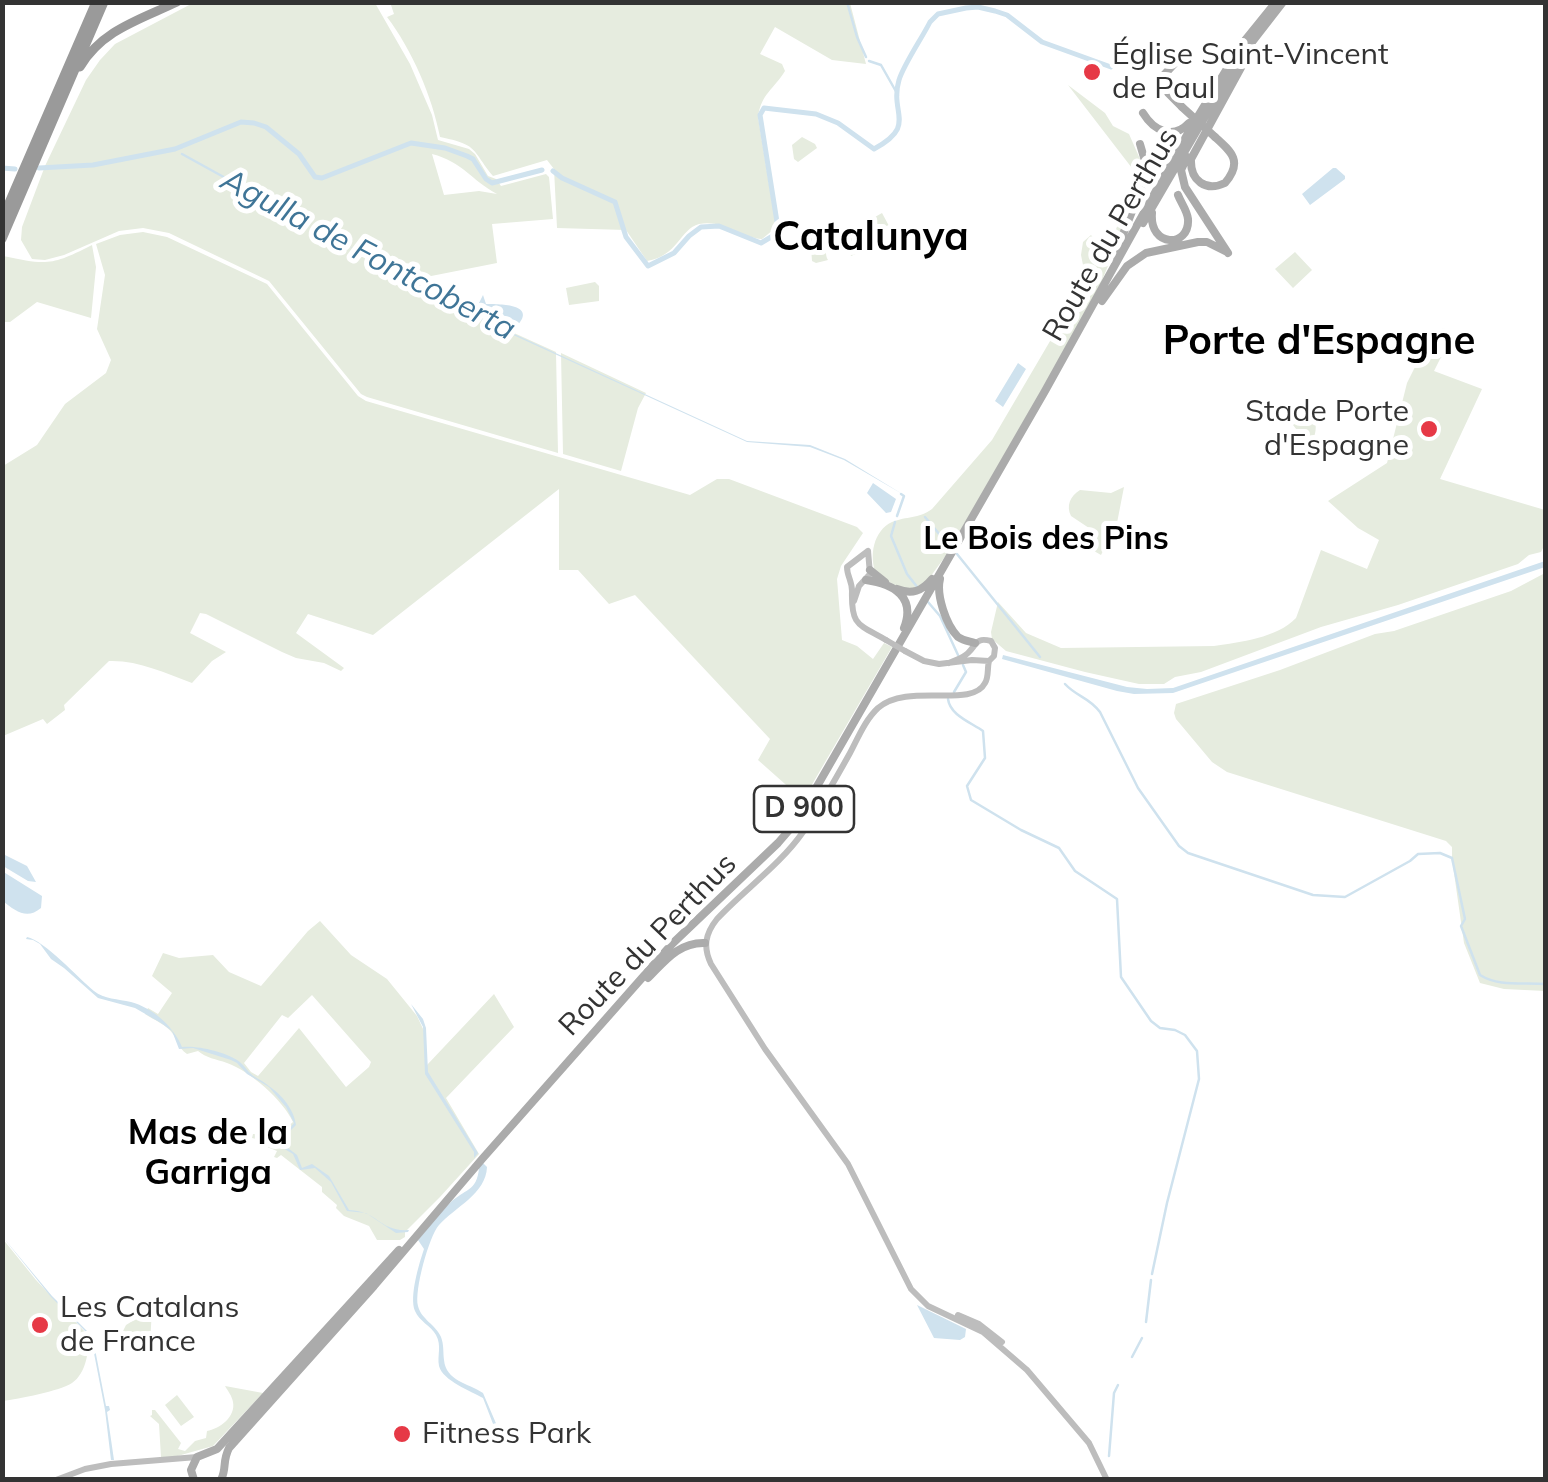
<!DOCTYPE html>
<html>
<head>
<meta charset="utf-8">
<style>
	body { margin:0 }
	#map { position:relative; width:1548px; height:1482px; overflow:hidden; background:#fff; font-family:Mulish,sans-serif }
	canvas { display:block }
	.frame { position:absolute; inset:0; border:5px solid #333; pointer-events:none }
</style>
</head>
<body>
<div id="map">
<canvas width="1548" height="1482"></canvas>
<div class="frame"></div>
</div>
<script>
const g = document.querySelector('canvas').getContext('2d');
g.lineJoin = 'round';
function paint(path, color) { g.fillStyle = color; g.fill(path, 'evenodd'); }
function trace(path, color, width, dash) { g.strokeStyle = color; g.lineWidth = width; g.lineCap = dash ? 'butt' : 'round'; g.setLineDash(dash || []); g.stroke(path); }
function write(font, color, halo, rows, align = 'center') {
  g.font = font + ' Mulish,sans-serif'; g.lineWidth = 10; g.setLineDash([]); g.textBaseline = 'middle'; g.strokeStyle = halo; g.fillStyle = color; for (const [text, x, y, turn = 0] of rows) {
    g.save(); g.translate(x, y); g.rotate((+turn || 0) * Math.PI / 180); g.textAlign = isNaN(turn) ? turn : align; if (halo) g.strokeText(text, 0, 0); g.fillText(text, 0, 0); g.restore();
  }
}
const green = new Path2D(`
	M 390,2 L 850,3 L 866,64 L 832,60 L 775,27 L 760,54 L 782,64 L 785,71 C 774,89 761,94 758,117 L 775,221 L 773,230 L 762,239 C 741,237 722,219 699,224 C 680,229 678,256 647,261 L 626,230 L 557,228 L 554,169 L 547,160 L 493,176 C 471,149 479,145 440,137 C 432,96 412,50 387,17 L 394,14 Z
	M 193,3 L 375,3 L 410,64 L 432,115 L 438,140 L 469,149 L 475,154 L 488,176 L 496,179 L 501,186 L 546,174 L 549,177 L 553,219 L 492,224 L 497,263 L 416,279 L 417,284 L 492,323 L 556,352 L 558,453 L 367,397 L 361,394 L 269,281 L 169,233 L 143,228 L 119,231 L 64,255 L 45,260 L 32,259 L 21,240 L 22,227 L 45,166 L 86,80 L 100,60 L 115,44 ZM 432,154 C 463,162 471,180 497,194 L 479,191 L 444,195 Z
	M 1068,85 L 1105,113 L 1113,126 L 1129,134 L 1144,168 L 1141,187 L 1100,285 L 1042,390 L 947,554 L 925,584 L 911,590 L 896,586 L 876,574 C 869,556 873,531 892,522 C 907,516 918,519 932,509 L 992,440 L 1080,290 L 1084,270 L 1081,255 L 1083,242 L 1091,235 L 1100,247 L 1112,239 L 1136,180 L 1135,172 Z
	M 802,137 L 815,144 L 817,148 L 798,162 L 794,159 L 792,145 Z
	M 882,213 L 895,237 L 851,256 L 845,234 Z
	M 809,228 C 834,234 822,250 828,260 L 816,263 L 812,261 L 810,233 L 807,232 Z
	M 143,232 L 167,237 L 267,284 L 358,396 L 366,401 L 690,495 L 717,479 L 729,479 L 857,527 L 863,533 L 841,566 L 837,579 L 842,640 L 857,646 L 873,659 L 884,643 L 892,647 L 803,800 L 758,760 L 770,739 L 635,595 L 609,604 L 578,570 L 559,570 L 559,489 L 373,635 L 308,614 L 296,633 L 344,668 L 341,671 L 324,663 L 296,658 L 282,652 L 206,614 L 200,613 L 190,633 L 226,652 L 212,661 L 192,683 C 165,673 138,660 109,661 L 64,705 L 65,710 L 47,724 L 43,719 L 3,736 L 3,466 L 37,445 L 65,404 L 106,373 L 111,360 L 97,329 L 105,275 L 96,244 L 120,235 Z
	M 92,245 L 96,267 L 91,318 L 37,302 L 10,322 L 3,322 L 3,256 C 47,265 51,266 92,245 Z
	M 1295,252 L 1312,270 L 1293,288 L 1275,269 Z
	M 595,282 L 599,286 L 599,301 L 569,305 L 566,288 Z
	M 1443,328 L 1458,337 L 1440,359 L 1434,371 L 1482,389 L 1440,479 L 1545,510 L 1545,544 L 1541,552 L 1529,555 L 1518,564 L 1398,605 L 1321,627 L 1201,672 L 1175,677 L 1164,684 L 1139,684 L 1085,672 L 1006,651 L 992,639 L 991,632 L 998,602 L 1026,633 L 1061,648 L 1214,646 C 1240,642 1277,638 1296,618 L 1321,550 L 1367,569 L 1379,540 L 1358,528 L 1328,501 L 1387,463 L 1407,383 L 1426,345 Z
	M 561,353 L 646,393 L 638,408 L 621,471 L 563,454 Z
	M 1305,406 L 1311,407 C 1316,418 1320,438 1307,443 L 1293,425 L 1296,411 Z
	M 1124,487 L 1117,523 L 1101,555 L 1087,547 L 1095,532 L 1071,516 C 1066,506 1070,496 1080,490 L 1111,493 Z
	M 1545,573 L 1545,991 L 1504,989 L 1480,983 L 1464,943 L 1452,859 L 1452,847 L 1446,841 L 1227,772 L 1212,762 L 1176,719 L 1174,713 L 1176,704 L 1280,670 L 1375,634 L 1394,631 L 1511,591 Z
	M 320,921 L 351,955 L 387,979 L 417,1016 L 425,1033 L 427,1065 L 494,994 L 514,1027 L 446,1098 L 479,1154 L 440,1197 L 405,1232 L 405,1237 L 400,1240 L 377,1240 L 369,1226 L 344,1216 L 336,1208 L 337,1205 L 322,1192 L 322,1187 L 281,1155 L 277,1158 L 274,1157 L 277,1151 L 257,1143 L 256,1139 L 252,1138 L 253,1134 L 278,1135 L 293,1122 C 283,1100 250,1071 227,1063 C 216,1059 206,1058 198,1051 L 187,1054 C 177,1047 180,1042 173,1034 C 167,1025 154,1020 145,1014 L 148,1008 L 158,1014 L 172,993 L 152,976 L 163,953 L 179,958 L 213,955 L 229,972 L 261,986 L 308,931 ZM 312,995 L 371,1062 L 369,1067 L 346,1087 L 299,1028 L 258,1076 L 251,1072 L 244,1063 L 282,1015 L 288,1018 Z
	M 2,1238 L 36,1280 L 86,1333 C 91,1348 86,1374 72,1383 C 60,1391 18,1399 3,1401 Z
	M 152,1309 L 150,1344 L 123,1331 L 126,1325 Z
	M 225,1386 L 263,1393 L 213,1446 L 174,1457 L 161,1457 L 159,1424 L 150,1416 L 152,1415 L 152,1410 L 155,1410 L 181,1443 L 178,1449 L 185,1451 L 195,1441 L 206,1438 L 207,1431 C 219,1429 236,1417 233,1402 C 232,1396 228,1391 225,1386 Z
	M 177,1395 L 194,1417 L 181,1426 L 165,1405 Z`);
const water = new Path2D(`
	M 1333,168 L 1336,168 L 1345,176 L 1345,179 L 1310,205 L 1302,194 Z
	M 308,223 L 475,316 L 747,441 L 810,445 L 845,459 L 904,495 L 844,460 L 810,447 L 747,442 L 474,317 Z
	M 483,295 L 486,304 C 500,304 540,304 515,328 L 509,327 L 471,310 L 471,308 L 478,305 Z
	M 1018,363 L 1026,369 L 1003,407 L 995,401 Z
	M 873,483 L 896,499 L 891,512 L 886,513 L 867,493 Z
	M 1545,561 L 1545,567 L 1173,693 L 1134,694 L 1117,691 L 1002,659 L 1003,655 L 1127,687 L 1147,689 L 1173,688 Z
	M 3,854 L 27,866 L 36,882 L 28,881 L 3,866 Z
	M 2,871 L 42,896 L 41,908 C 27,920 15,911 3,901 Z
	M 27,937 C 44,940 78,978 94,991 C 104,999 118,999 131,1002 C 153,1008 174,1027 182,1047 C 197,1045 225,1052 237,1060 C 245,1065 248,1073 255,1077 C 273,1087 293,1103 296,1125 L 284,1137 L 284,1145 L 297,1155 L 302,1168 L 312,1164 L 329,1176 L 349,1210 C 379,1211 379,1232 409,1230 L 408,1232 L 396,1233 L 366,1213 L 347,1211 L 331,1182 L 315,1168 L 300,1170 L 293,1154 L 283,1148 L 282,1138 L 252,1136 L 282,1137 L 294,1123 L 286,1107 L 269,1087 L 247,1074 L 237,1063 L 231,1060 L 193,1048 L 179,1049 L 172,1031 L 161,1023 L 135,1008 L 98,998 L 64,968 L 51,959 L 40,944 L 33,940 L 26,939 Z
	M 411,1004 L 423,1019 L 426,1028 L 428,1072 L 478,1153 L 474,1158 L 474,1152 L 425,1074 L 423,1027 Z
	M 483,1163 L 487,1167 C 486,1194 455,1207 439,1225 C 429,1236 414,1291 418,1306 C 421,1319 436,1325 441,1337 C 444,1345 443,1352 444,1360 C 446,1381 468,1383 483,1393 L 498,1428 L 515,1441 L 511,1442 L 495,1429 L 483,1398 C 471,1391 443,1381 439,1366 C 437,1355 442,1346 436,1335 C 431,1326 419,1321 415,1311 C 409,1297 419,1264 424,1249 L 418,1240 C 428,1228 438,1213 450,1203 C 464,1189 477,1192 479,1168 Z
	M 2,1236 L 52,1296 L 87,1331 L 94,1344 L 106,1406 L 109,1406 L 110,1410 L 107,1412 L 114,1460 L 111,1460 L 105,1410 L 92,1343 L 86,1332 L 51,1297 Z
	M 917,1305 L 966,1329 L 965,1337 L 960,1340 L 934,1338 Z`);
const stream = new Path2D(`
	M 847,2 L 857,37 L 866,57
	M 869,61 L 881,65 L 898,95
	M 182,154 L 307,223
	M 897,516 L 904,496 L 901,494
	M 925,517 L 950,547
	M 895,522 L 891,536 L 907,574 L 918,588
	M 957,554 L 1040,657
	M 928,602 L 940,616 L 958,655
	M 1065,684 C 1077,697 1089,697 1100,712 L 1138,788 L 1179,846 L 1188,853 L 1313,895 L 1345,897 L 1410,861 L 1418,854 L 1440,853 L 1452,858 L 1465,919 L 1461,926 L 1480,975 C 1499,987 1523,982 1546,984
	M 954,692 L 966,672 L 963,665
	M 948,699 C 950,715 970,722 983,731 L 985,758 L 967,786 L 971,800 L 1021,830 L 1059,848 L 1075,871 L 1117,899 L 1121,977 L 1151,1021 L 1160,1028 L 1175,1030 L 1185,1035 L 1197,1051 L 1199,1079 L 1167,1203 L 1152,1274
	M 1146,1322 L 1151,1280
	M 1132,1357 L 1142,1338
	M 1109,1456 L 1114,1393 L 1118,1385`);
const canal = new Path2D(`
	M 2,168 L 15,169
	M 39,168 L 93,165 L 175,149 L 241,122 L 254,123 L 266,127 L 299,154 L 315,177 L 322,178 L 411,143 L 445,148 L 467,156 L 473,159 L 486,179 L 492,183 L 542,170
	M 553,171 L 562,178 L 615,202 L 626,237 L 648,266 L 674,253 L 689,236 L 701,227 L 719,226 L 761,243 L 776,234 L 777,222 L 760,115 L 764,108 L 816,114 L 838,123 L 874,149 C 918,125 889,114 899,80 C 904,64 922,38 930,22 L 938,14 L 966,8 L 978,7 L 995,11 L 1007,15 L 1042,42 L 1111,67`);
const secondary = new Path2D(`
	M 868,551 L 847,567 C 847,576 852,581 852,591 C 851,626 858,624 886,640
	M 854,601 L 859,586 L 870,574 L 868,551
	M 905,651 L 924,661 L 939,664 L 972,660 L 989,661 L 994,656 L 995,648 L 991,641 C 976,637 977,644 968,653 C 963,658 955,660 949,663
	M 989,661 C 987,668 989,677 985,683 C 972,709 908,682 878,708 C 865,720 858,738 850,753 C 835,780 820,807 803,832 C 780,865 744,890 717,919 C 705,934 703,947 711,964 L 765,1049 L 848,1164 L 911,1289 L 928,1306 L 983,1332 L 1027,1370
	M 958,1315 L 979,1324 L 1002,1342
	M 1027,1370 L 1089,1443 L 1107,1480
	M 56,1480 L 85,1469 L 111,1464 L 197,1457`);
const primary = new Path2D(`
	M 1176,62 L 1162,77 L 1160,85 L 1182,107
	M 1143,113 C 1154,131 1173,140 1189,123
	M 1215,137 C 1232,152 1243,162 1225,183 C 1206,192 1190,181 1191,159 L 1249,53
	M 1187,157 L 1181,170 L 1185,187 L 1228,253
	M 1152,213 C 1149,248 1190,248 1188,219 C 1187,210 1181,203 1178,195
	M 1143,223 L 1238,60 L 1283,2
	M 1114,257 L 1146,176 L 1147,168 L 1140,144
	M 1102,301 L 1127,266 L 1146,253 L 1198,242 L 1207,242 L 1227,252
	M 870,570 L 885,582
	M 940,579 C 936,595 946,625 958,637 C 964,641 968,641 975,643
	M 866,580 C 894,584 916,597 904,628
	M 897,589 C 912,595 922,591 932,579
	M 648,978 C 665,961 679,942 705,943
	M 194,1480 L 191,1470 L 197,1457 L 217,1449 L 399,1250
	M 221,1480 C 227,1468 222,1462 229,1448 L 374,1286 L 483,1158 L 672,944 L 778,843 L 797,821 L 1045,391 L 1192,126 L 1242,44 L 1276,2`);
const motorway = new Path2D(`
	M 80,67 C 102,30 139,20 177,2
	M 2,219 L 96,2
	M 2,239 L 104,2`);
const secondaryBridge = new Path2D(`
	M 886,640 L 905,651`);
const primaryBridge = new Path2D(`
	M 1182,107 L 1215,137`);
const markers = [
	[1092,72,10,"#e63946"],
	[1429,429,10,"#e63946"],
	[40,1325,10,"#e63946"],
	[402,1434,10,"#e63946"]
];
const shields = [
	[804,809,100]
];
const shieldNames = [
	["D 900",804,809]
];
const poiNames = [
	["Église Saint-Vincent",1112,55],
	["de Paul",1112,89],
	["Stade Porte",1409,412,"right"],
	["d'Espagne",1409,446,"right"],
	["Les Catalans",60,1308],
	["de France",60,1342],
	["Fitness Park",422,1434]
];
const streetNames = [
	["Route du Perthus",1111,235,-60],
	["Route du Perthus",648,945,-46]
];
const waterNames = [
	["Agulla de Fontcoberta",368,255,28]
];
const neighbourhoodNames = [
	["Le Bois des Pins",1046,539]
];
const quarterNames = [
	["Mas de la",208,1133],
	["Garriga",208,1173]
];
const districtNames = [
	["Catalunya",871,238],
	["Porte d'Espagne",1319,342]
];
paint(green, '#e6ecdf');
paint(water, '#cfe2ee');
trace(stream, '#cfe2ee', 2.5);
trace(canal, '#cfe2ee', 5);
trace(secondary, '#bdbdbd', 6);
trace(primary, '#ababab', 8);
trace(motorway, '#9a9a9a', 9);
trace(secondaryBridge, '#bdbdbd', 6);
trace(primaryBridge, '#ababab', 8);
for (const [x, y, r, color] of markers) { const dot = new Path2D(); dot.arc(x, y, r, 0, 2 * Math.PI); g.fillStyle = color; g.fill(dot); trace(dot, '#fff', 4); }
for (const [x, y, w] of shields) { const box = new Path2D(); box.roundRect(x - w / 2, y - 23, w, 46, 8); g.fillStyle = '#fff'; g.fill(box); trace(box, '#333', 2.5); }
write('bold 28px', '#333', null, shieldNames);
write('30px', '#333', '#fff', poiNames, 'left');
write('30px', '#333', '#fff', streetNames);
write('italic 32px', '#3f7597', '#fff', waterNames);
write('bold 32px', '#000', '#fff', neighbourhoodNames);
write('bold 35px', '#000', '#fff', quarterNames);
write('bold 40px', '#000', '#fff', districtNames);
</script>
</body>
</html>
